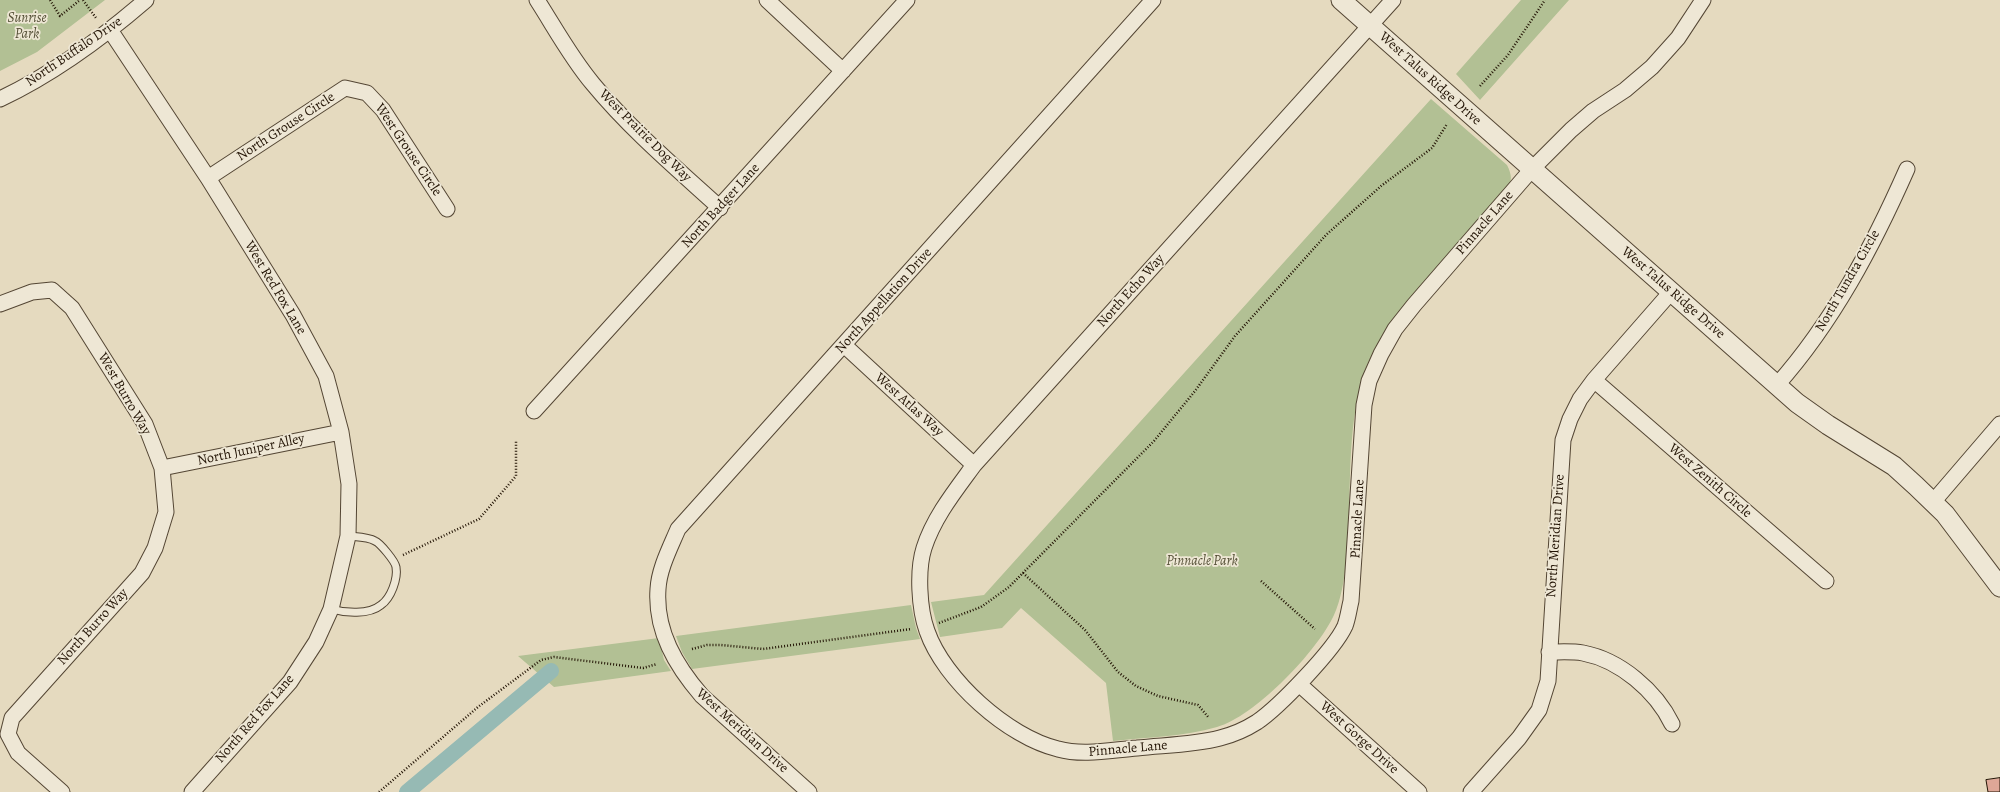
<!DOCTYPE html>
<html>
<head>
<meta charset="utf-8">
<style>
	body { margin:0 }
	canvas { display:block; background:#e5dabf }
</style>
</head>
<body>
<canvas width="2000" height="792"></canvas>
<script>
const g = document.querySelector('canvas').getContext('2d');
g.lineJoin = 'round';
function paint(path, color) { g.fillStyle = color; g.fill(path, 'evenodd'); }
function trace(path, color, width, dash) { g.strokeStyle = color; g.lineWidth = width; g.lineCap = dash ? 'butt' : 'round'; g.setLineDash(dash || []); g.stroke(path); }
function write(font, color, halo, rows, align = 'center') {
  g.font = font + ' Alegreya,serif'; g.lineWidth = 3.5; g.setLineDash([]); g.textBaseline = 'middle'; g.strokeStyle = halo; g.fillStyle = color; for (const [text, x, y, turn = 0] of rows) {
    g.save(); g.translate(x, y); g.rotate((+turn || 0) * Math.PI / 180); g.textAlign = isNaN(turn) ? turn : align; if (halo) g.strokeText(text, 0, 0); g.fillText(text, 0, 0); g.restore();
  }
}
const green = new Path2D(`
	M 0,0 L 105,0 L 37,52 L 0,71 Z
	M 1521,0 L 1569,0 L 1480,100 L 1456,74 Z
	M 1431,99 L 1507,165 C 1512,175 1512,180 1508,190 C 1486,214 1464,238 1442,263 C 1410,298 1374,336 1361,383 C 1345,443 1353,510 1345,571 C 1343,587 1339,607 1331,621 C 1312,656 1255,716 1217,727 C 1184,737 1147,737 1113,741 L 1106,683 L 1021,608 L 1002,628 L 940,637 L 931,602 L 984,595 Z
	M 911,605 L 916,628 L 920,639 L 692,669 L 682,652 L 676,636 Z
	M 659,638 L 664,660 L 671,671 L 554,687 L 518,656 Z`);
const canal = new Path2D(`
	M 407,792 L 551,671`);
const building = new Path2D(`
	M 2000,778 L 2000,792 L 1988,792 L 1986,780 Z`);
const path = new Path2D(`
	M 50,0 L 60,16 L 80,0
	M 83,0 L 96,18
	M 1480,86 L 1508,55 L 1545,0
	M 403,555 L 479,519 L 516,476 L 516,441
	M 1023,573 L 1085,630 L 1118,672 L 1136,686 L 1158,696 L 1198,705 L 1209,718
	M 1261,581 L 1315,629
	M 939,623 L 981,607 L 1009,587 L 1154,441 L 1195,391 L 1235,336 L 1326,235 L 1381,186 L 1432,148 L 1447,124
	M 692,649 L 707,645 L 721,645 L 763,649 L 911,629
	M 379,792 L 478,707 L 541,660 L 554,657 L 643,668 L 657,664`);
const service = new Path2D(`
	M 331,609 C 345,613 369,615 381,605 C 391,598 398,579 396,567 C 395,561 380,543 375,541 C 368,537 356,537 348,536`);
const minor = new Path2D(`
	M 537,0 C 555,28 571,58 593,84 C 630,129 676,168 720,208
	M 767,0 L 843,71
	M 1393,0 L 974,465 C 955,491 934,517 924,548 C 917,570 919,609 927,631 C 944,680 1008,737 1058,749 C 1083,756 1111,750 1137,748 C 1165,745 1193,745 1220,738 C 1232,735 1246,729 1257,722 C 1279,707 1334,650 1345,626 C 1348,618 1349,609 1351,601 L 1364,405 L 1369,381 L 1381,354 L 1395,329 L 1414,305 L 1532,169 L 1571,130 L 1593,111 L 1625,90 L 1652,67 L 1678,38 L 1703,0
	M 110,30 L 208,178 L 293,315 L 326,376 L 341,432 L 349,484 L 348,536 L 331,609 L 316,642 L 290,682 L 192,792
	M 0,99 C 53,74 102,38 146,0
	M 208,178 L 345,88 L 367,93 L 383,110 L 447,209
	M 0,304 L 32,292 L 52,290 L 72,308 L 145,424 L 162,468 L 166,512 L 155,548 L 142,573 L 12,718 L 8,734 L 18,753 L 62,792
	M 844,345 L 974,465
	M 1594,380 L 1826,581
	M 1777,385 C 1833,322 1873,246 1907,169
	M 534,411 L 907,0
	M 162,468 L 341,432
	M 1933,502 L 2000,424
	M 1549,652 C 1560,652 1572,651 1583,653 C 1620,660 1656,691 1672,724
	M 1299,684 L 1419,792
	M 809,792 L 702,696 C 676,666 655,631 658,589 C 659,569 670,548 678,529 L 1153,0
	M 1471,792 L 1519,738 L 1539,710 L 1548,681 L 1563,440 L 1570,419 L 1580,399 L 1594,380 L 1671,292`);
const tertiary = new Path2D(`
	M 1341,0 L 1797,403 L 1828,425 L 1894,466 L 1916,486 L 1945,514 L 2000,587`);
const parkNames = [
	["Sunrise",27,19],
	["Park",27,35],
	["Pinnacle Park",1202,562]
];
const streetNames = [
	["North Buffalo Drive",74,52,-34],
	["West Talus Ridge Drive",1430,79,42],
	["North Grouse Circle",286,127,-33],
	["West Prairie Dog Way",645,136,45],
	["West Grouse Circle",408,150,56],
	["North Badger Lane",721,206,-48],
	["Pinnacle Lane",1485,223,-49],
	["North Tundra Circle",1848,281,-60],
	["West Red Fox Lane",275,288,59],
	["North Echo Way",1131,291,-48],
	["West Talus Ridge Drive",1673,293,41],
	["North Appellation Drive",884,301,-48],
	["West Burro Way",124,394,60],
	["West Atlas Way",909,405,42],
	["North Juniper Alley",251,450,-12],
	["West Zenith Circle",1710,481,41],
	["Pinnacle Lane",1358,519,-87],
	["North Meridian Drive",1556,536,-86],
	["North Burro Way",93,627,-48],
	["North Red Fox Lane",255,719,-49],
	["West Meridian Drive",742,731,42],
	["West Gorge Drive",1359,738,42],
	["Pinnacle Lane",1128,749,-5]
];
paint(green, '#b2c094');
trace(canal, '#96bab4', 16);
paint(building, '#dea797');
trace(building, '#231405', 1);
trace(service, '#544634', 9);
trace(minor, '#544634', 17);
trace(tertiary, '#544634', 21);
trace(path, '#231405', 2.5, [1, 2]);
trace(service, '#eee7d5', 7);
trace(minor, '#eee7d5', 15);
trace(tertiary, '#eee7d5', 19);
write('italic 14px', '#555037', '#eee7d5', parkNames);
write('14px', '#231405', '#eee7d5', streetNames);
</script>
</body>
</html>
